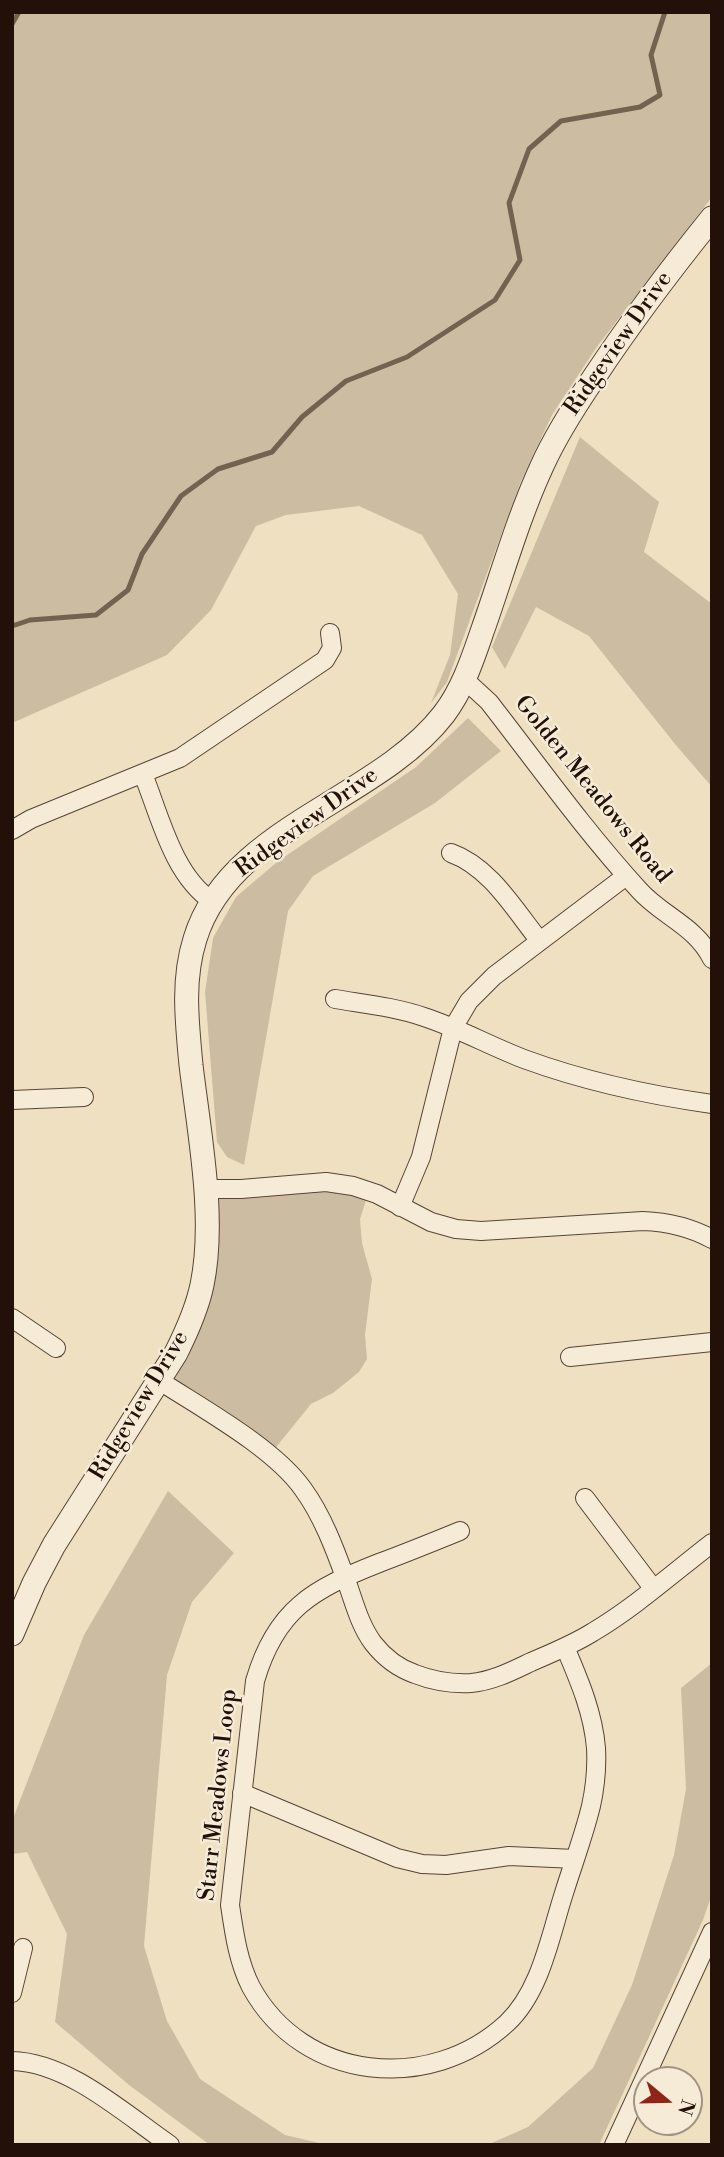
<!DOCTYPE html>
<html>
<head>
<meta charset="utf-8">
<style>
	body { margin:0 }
	#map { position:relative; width:724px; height:2157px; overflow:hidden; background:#efe0c1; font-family:"Libre Bodoni",serif }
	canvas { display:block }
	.frame { position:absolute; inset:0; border:14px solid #231008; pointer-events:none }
	.north { position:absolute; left:633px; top:2066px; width:70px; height:70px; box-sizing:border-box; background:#f5ebd7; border:2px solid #a19384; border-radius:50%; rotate:109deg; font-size:19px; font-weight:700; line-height:28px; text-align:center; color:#231008 }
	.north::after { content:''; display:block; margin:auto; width:24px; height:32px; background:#8f2418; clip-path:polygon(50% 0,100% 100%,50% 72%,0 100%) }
</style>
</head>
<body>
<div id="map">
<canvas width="724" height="2157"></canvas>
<div class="frame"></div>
<div class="north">N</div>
</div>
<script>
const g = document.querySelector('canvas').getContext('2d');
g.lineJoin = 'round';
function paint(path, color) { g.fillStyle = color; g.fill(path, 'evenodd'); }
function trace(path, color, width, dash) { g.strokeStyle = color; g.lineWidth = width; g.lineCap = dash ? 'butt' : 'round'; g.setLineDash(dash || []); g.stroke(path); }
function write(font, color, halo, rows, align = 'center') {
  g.font = font + ' "Libre Bodoni",serif'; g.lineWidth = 5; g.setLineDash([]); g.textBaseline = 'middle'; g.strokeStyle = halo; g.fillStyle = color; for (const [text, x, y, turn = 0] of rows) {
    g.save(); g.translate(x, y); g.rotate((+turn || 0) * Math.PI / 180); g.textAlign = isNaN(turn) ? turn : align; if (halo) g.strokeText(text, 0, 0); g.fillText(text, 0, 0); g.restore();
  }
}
const green = new Path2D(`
	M 12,12 L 712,12 L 712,197 L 596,348 L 552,415 L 521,481 L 447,682 L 431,703 L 450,655 L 458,594 L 422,535 L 359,506 L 286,515 L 256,526 L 211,610 L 167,655 L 12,723 Z
	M 580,437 L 659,502 L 644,552 L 712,604 L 712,787 L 675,744 L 589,636 L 536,607 L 505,669 L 492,647 Z
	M 468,718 L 501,751 L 435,803 L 313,876 L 288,911 L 244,1165 L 227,1157 L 217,1142 L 205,992 L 213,938 L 236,897 L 277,862 L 416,767 Z
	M 204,1189 L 369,1191 L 360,1219 L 362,1243 L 372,1279 L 365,1335 L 367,1359 L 359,1372 L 333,1393 L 311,1404 L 273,1451 L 160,1381 L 188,1330 Z
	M 168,1491 L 234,1553 L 192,1602 L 167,1675 L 144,1946 L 167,2021 L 200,2079 L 285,2135 L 328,2145 L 210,2145 L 129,2085 L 55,2022 L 67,1934 L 27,1852 L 12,1854 L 12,1821 L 84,1635 Z
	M 712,1663 L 712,1894 L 703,1920 L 599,2145 L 487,2145 L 528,2127 L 593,2068 L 632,1985 L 674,1855 L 686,1789 L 681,1688 Z`);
const stream = new Path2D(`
	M 12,24 L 19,12
	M 12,626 L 30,620 L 96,615 L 128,590 L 142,554 L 181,496 L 218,469 L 272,452 L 302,417 L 346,381 L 407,357 L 495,300 L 520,260 L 509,203 L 529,149 L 561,121 L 640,107 L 660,95 L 651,55 L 665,12`);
const minor = new Path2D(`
	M 464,679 L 489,702 C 538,765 585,831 639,890 C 662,916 696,926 712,959
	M 143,774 C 160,816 173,875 212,901
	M 12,830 L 31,819 L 180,758 L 325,660 L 332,648 L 330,633
	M 451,853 C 490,867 514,909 539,940
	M 335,999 C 365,1004 395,1007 424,1017 C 458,1028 490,1046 524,1059 C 584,1081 648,1095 712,1104
	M 12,1100 L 84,1097
	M 204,1189 L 241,1189 L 326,1182 L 353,1186 L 377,1194 L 431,1222 L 456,1229 L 481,1231 L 643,1221 C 668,1222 690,1227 712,1239
	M 400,1207 L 421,1157 L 453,1028 L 469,1001 L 494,976 L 626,876
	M 12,1318 L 56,1348
	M 570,1357 L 712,1342
	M 160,1381 C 203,1409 274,1448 303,1489 C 322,1515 335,1549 346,1580 C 354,1601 359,1624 373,1643 C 383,1656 398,1668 415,1674 C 433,1681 452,1684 471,1683 C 493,1681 512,1671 531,1662 C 552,1653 574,1644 593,1632 C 635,1607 673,1573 712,1543
	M 585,1498 L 653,1588
	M 460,1531 C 433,1542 406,1553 379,1563 C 313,1589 276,1609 255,1681 L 230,1905 C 234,1932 238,1962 251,1987 C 303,2082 430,2094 507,2023 C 541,1991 550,1936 564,1893 C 573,1864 584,1835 591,1806 C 595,1788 597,1767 596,1748 C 593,1712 579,1680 565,1647
	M 242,1793 L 397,1858 L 422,1864 L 446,1865 L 509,1856 L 575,1859
	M 12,1993 L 23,1948
	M 12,2061 C 68,2062 125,2114 170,2145
	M 614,2145 L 712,1932`);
const tertiary = new Path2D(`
	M 12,1634 L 34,1583 L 54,1545 L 176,1353 C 187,1331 197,1309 202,1285 C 216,1218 199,1133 191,1065 C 187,1022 182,980 195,939 C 229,827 377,801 444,714 C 463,689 473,658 483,629 C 502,575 518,518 542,466 C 556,435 574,407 593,379 C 630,323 670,270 712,218`);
const streetNames = [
	["Ridgeview Drive",619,344,-55],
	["Golden Meadows Road",592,790,51],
	["Ridgeview Drive",307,823,-36],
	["Ridgeview Drive",140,1406,-59],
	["Starr Meadows Loop",219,1795,-84]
];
paint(green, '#ccbda2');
trace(stream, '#746251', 5);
trace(minor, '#564436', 20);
trace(tertiary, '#564436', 25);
trace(minor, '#f5ebd7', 18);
trace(tertiary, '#f5ebd7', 23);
write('23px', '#231008', '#f5ebd7', streetNames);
</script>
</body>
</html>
